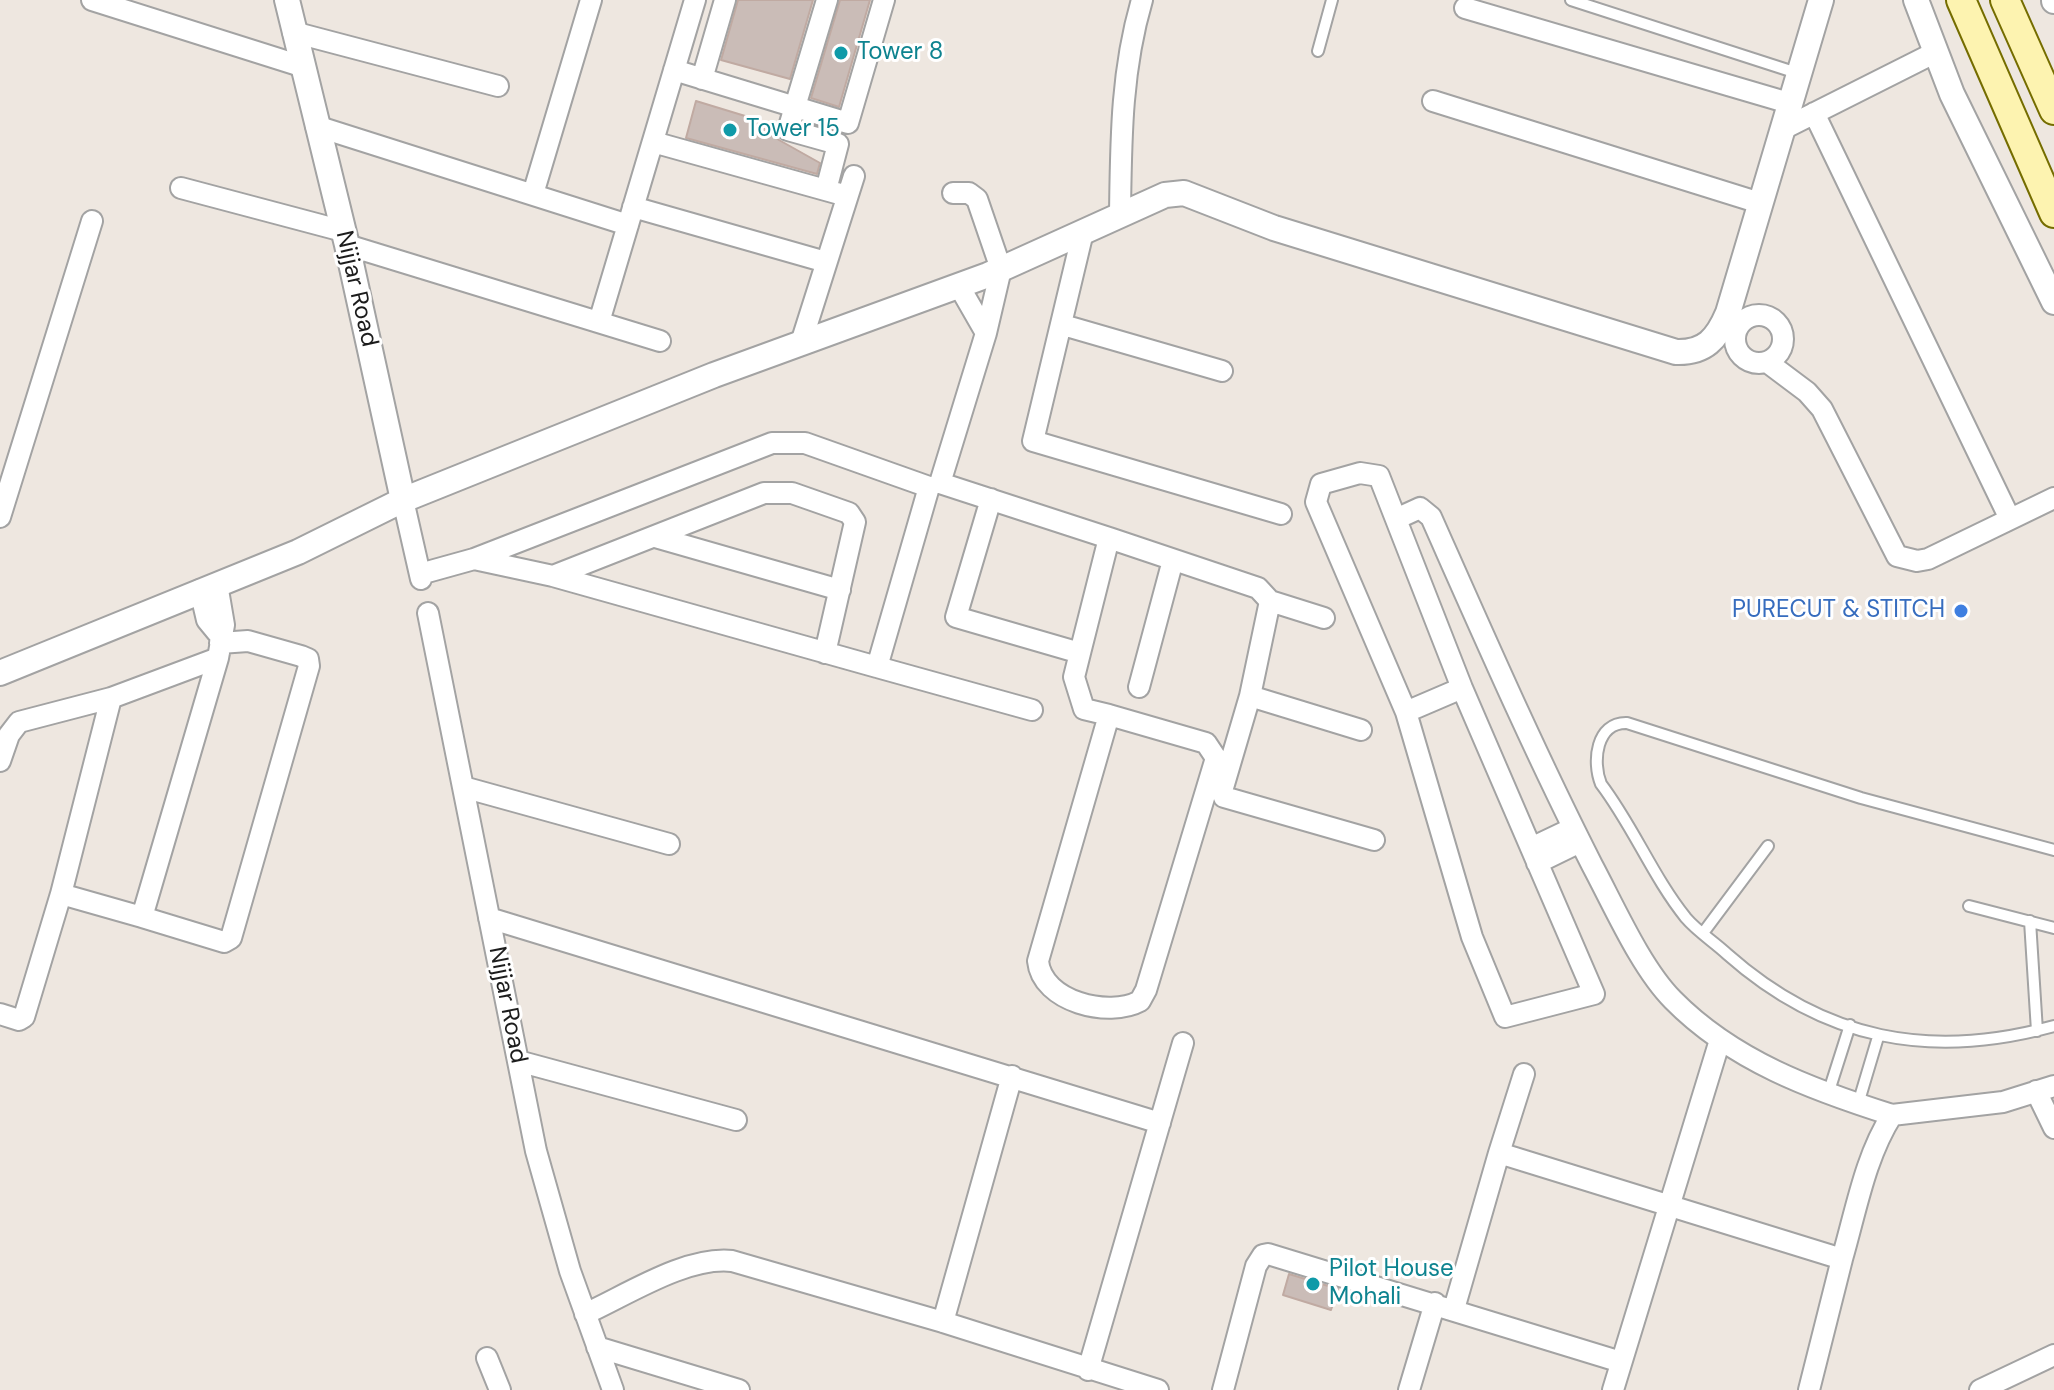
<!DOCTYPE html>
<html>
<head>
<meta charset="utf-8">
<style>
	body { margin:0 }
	canvas { display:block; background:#eee7e0 }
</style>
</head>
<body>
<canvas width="2054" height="1390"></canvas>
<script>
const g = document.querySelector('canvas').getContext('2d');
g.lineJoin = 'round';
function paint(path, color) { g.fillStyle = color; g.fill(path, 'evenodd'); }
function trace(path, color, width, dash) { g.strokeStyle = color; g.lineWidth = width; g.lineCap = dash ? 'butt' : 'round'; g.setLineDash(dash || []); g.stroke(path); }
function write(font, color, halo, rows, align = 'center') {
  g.font = font + ' "DM Sans",sans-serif'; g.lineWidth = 6; g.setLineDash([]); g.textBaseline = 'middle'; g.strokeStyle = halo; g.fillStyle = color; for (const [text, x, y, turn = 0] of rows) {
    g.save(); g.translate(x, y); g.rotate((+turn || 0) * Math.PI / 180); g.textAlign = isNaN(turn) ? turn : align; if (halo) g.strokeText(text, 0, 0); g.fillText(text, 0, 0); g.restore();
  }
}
const building = new Path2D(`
	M 738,0 L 813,0 L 790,79 L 721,60 Z
	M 840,0 L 870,0 L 839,107 L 811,98 Z
	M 696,101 L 755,119 L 779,140 L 820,163 L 817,174 L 686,138 Z
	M 1289,1274 L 1338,1289 L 1331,1310 L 1283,1295 Z`);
const service = new Path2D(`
	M 1571,0 L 1797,73
	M 1318,51 L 1332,0
	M 2054,850 L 1861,798 L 1627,723 C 1596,722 1592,762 1601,784 C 1633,826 1653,877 1686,918 C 1697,931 1714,942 1727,954 C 1824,1040 1930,1060 2054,1026
	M 1969,906 L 2054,928
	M 2030,921 L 2037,1031
	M 1703,933 L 1768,846
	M 1828,1094 L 1850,1025
	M 1858,1104 L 1878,1037`);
const minor = new Path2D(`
	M 92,0 L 301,66
	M 1465,8 L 1789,103
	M 293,32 L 498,86
	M 674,70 L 848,123 L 884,0
	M 702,79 L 725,0
	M 1433,101 L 1760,203
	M 1814,113 L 2010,519
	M 316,126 L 628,225
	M 1781,130 L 1936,52
	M 653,142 L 847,196
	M 181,188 L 343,231
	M 826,190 L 838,144 L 788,130 L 827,0
	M 953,193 L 969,193 L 977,199 L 1001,269 L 986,333 L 940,483 L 1109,538 L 1080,653 L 956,617 L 991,499
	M 533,194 L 591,0
	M 633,207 L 826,262
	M 1120,214 C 1121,141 1121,71 1142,0
	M 1083,232 L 1033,441 L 1281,514
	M 347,245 L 660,341
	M 959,286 L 986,333
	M1735 339a24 24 0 1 1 48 0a24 24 0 1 1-48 0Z
	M 599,322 L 695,0
	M 1063,325 L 1222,371
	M 801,343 L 854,176
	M 1767,362 L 1807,392 L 1822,409 L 1897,556 L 1917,561 L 1928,559 L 2054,498
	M 1360,473 L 1379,476 L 1462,688 L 1594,994 L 1505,1017 L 1472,937 L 1406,712 L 1316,502 L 1321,484 Z
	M 403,500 L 421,579
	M 0,517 L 92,221
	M 1396,519 L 1420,508 L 1431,517 C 1483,634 1534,751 1592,865 C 1614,906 1641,968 1673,1000 C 1733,1061 1813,1090 1892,1115
	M 655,537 L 840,590
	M 1109,538 L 1258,588 L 1270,601 L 1250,696 L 1222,791 L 1224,797 L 1374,840
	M 420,574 L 474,559 L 772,443 L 805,443 L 929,487 L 877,667 L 553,576 L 474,559
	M 553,576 L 764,493 L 792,493 L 849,513 L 855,522 L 825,653
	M 217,584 L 224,625 L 218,658 L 142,917 L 61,894 L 111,698 L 218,658
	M 200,590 L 207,620 L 221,637
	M 1270,601 L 1324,618
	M 428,613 L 536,1151 L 570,1271 L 613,1390
	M 1080,653 L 1074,677 L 1084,709 L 1109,715 L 1206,743 L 1216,758 L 1146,990 L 1140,1001 C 1109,1018 1042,1002 1038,961 L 1109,715
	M 877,667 L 1032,710
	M 1139,687 L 1173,560
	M 1250,696 L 1361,730
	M 1406,712 L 1462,688
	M 0,761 L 9,735 L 19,722 L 111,698
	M 463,787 L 669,844
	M 1531,848 L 1573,828
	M 1537,863 L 1580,842
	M 142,917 L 224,942 L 231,938 L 309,666 L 308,659 L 301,656 L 248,641 L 220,643
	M 489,918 L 1160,1123
	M 0,1014 L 19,1020 L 24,1017 L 61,894
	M 518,1061 L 736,1120
	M 2036,1091 L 2054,1128
	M 1499,1153 L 1524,1074
	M 1454,1309 L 1499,1153 L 1842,1259 C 1856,1211 1865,1157 1892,1115 L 2003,1102 L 2054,1086
	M 585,1314 C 627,1295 686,1256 732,1261 L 943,1322 L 1158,1390
	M 943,1322 L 1012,1076
	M 597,1347 L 739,1390
	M 487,1358 L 500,1390
	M 1088,1370 L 1183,1043
	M 1223,1390 L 1256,1266 L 1263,1255 L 1268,1254 L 1621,1362
	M 1409,1390 L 1435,1303
	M 1613,1390 L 1720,1040
	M 1809,1390 L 1842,1259
	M 1980,1390 L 2054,1355`);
const tertiary = new Path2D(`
	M 287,0 L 347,245 L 403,500
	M 1916,0 L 1952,94 L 2054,302
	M 2054,0 L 2054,1
	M 0,673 L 298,552 L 403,500 L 714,375 L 988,275 L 1165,195 L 1184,193 L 1274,228 L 1676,352 C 1705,353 1717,339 1728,313 L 1821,0`);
const secondary = new Path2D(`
	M 1961,0 L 2054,213
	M 2005,0 L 2054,110`);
const markers = [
	[841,53,8,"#0f9aa8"],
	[730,130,8,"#0f9aa8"],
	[1961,611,8,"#3f7fe0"],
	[1313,1284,8,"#0f9aa8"]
];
const cultureNames = [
	["Tower 8",857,53],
	["Tower 15",746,130],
	["Pilot House",1329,1270],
	["Mohali",1329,1298]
];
const streetNames = [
	["Nijjar Road",356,289,77],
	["Nijjar Road",507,1005,79]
];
const shopNames = [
	["PURECUT & STITCH",1945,611]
];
paint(building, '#cabcb7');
trace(building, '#c0aaa2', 2);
trace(service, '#a3a3a3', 14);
trace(minor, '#a3a3a3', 24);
trace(tertiary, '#a3a3a3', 28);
trace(secondary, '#756d00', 32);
trace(service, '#fff', 10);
trace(minor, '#fff', 20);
trace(tertiary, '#fff', 24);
trace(secondary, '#fdf3b0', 28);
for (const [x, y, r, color] of markers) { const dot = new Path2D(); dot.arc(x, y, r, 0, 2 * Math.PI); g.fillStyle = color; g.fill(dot); trace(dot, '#fff', 3); }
write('24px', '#0d838f', '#fff', cultureNames, 'left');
write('24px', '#1c1c1c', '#fff', streetNames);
write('24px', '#366cbe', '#fff', shopNames, 'right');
</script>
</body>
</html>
